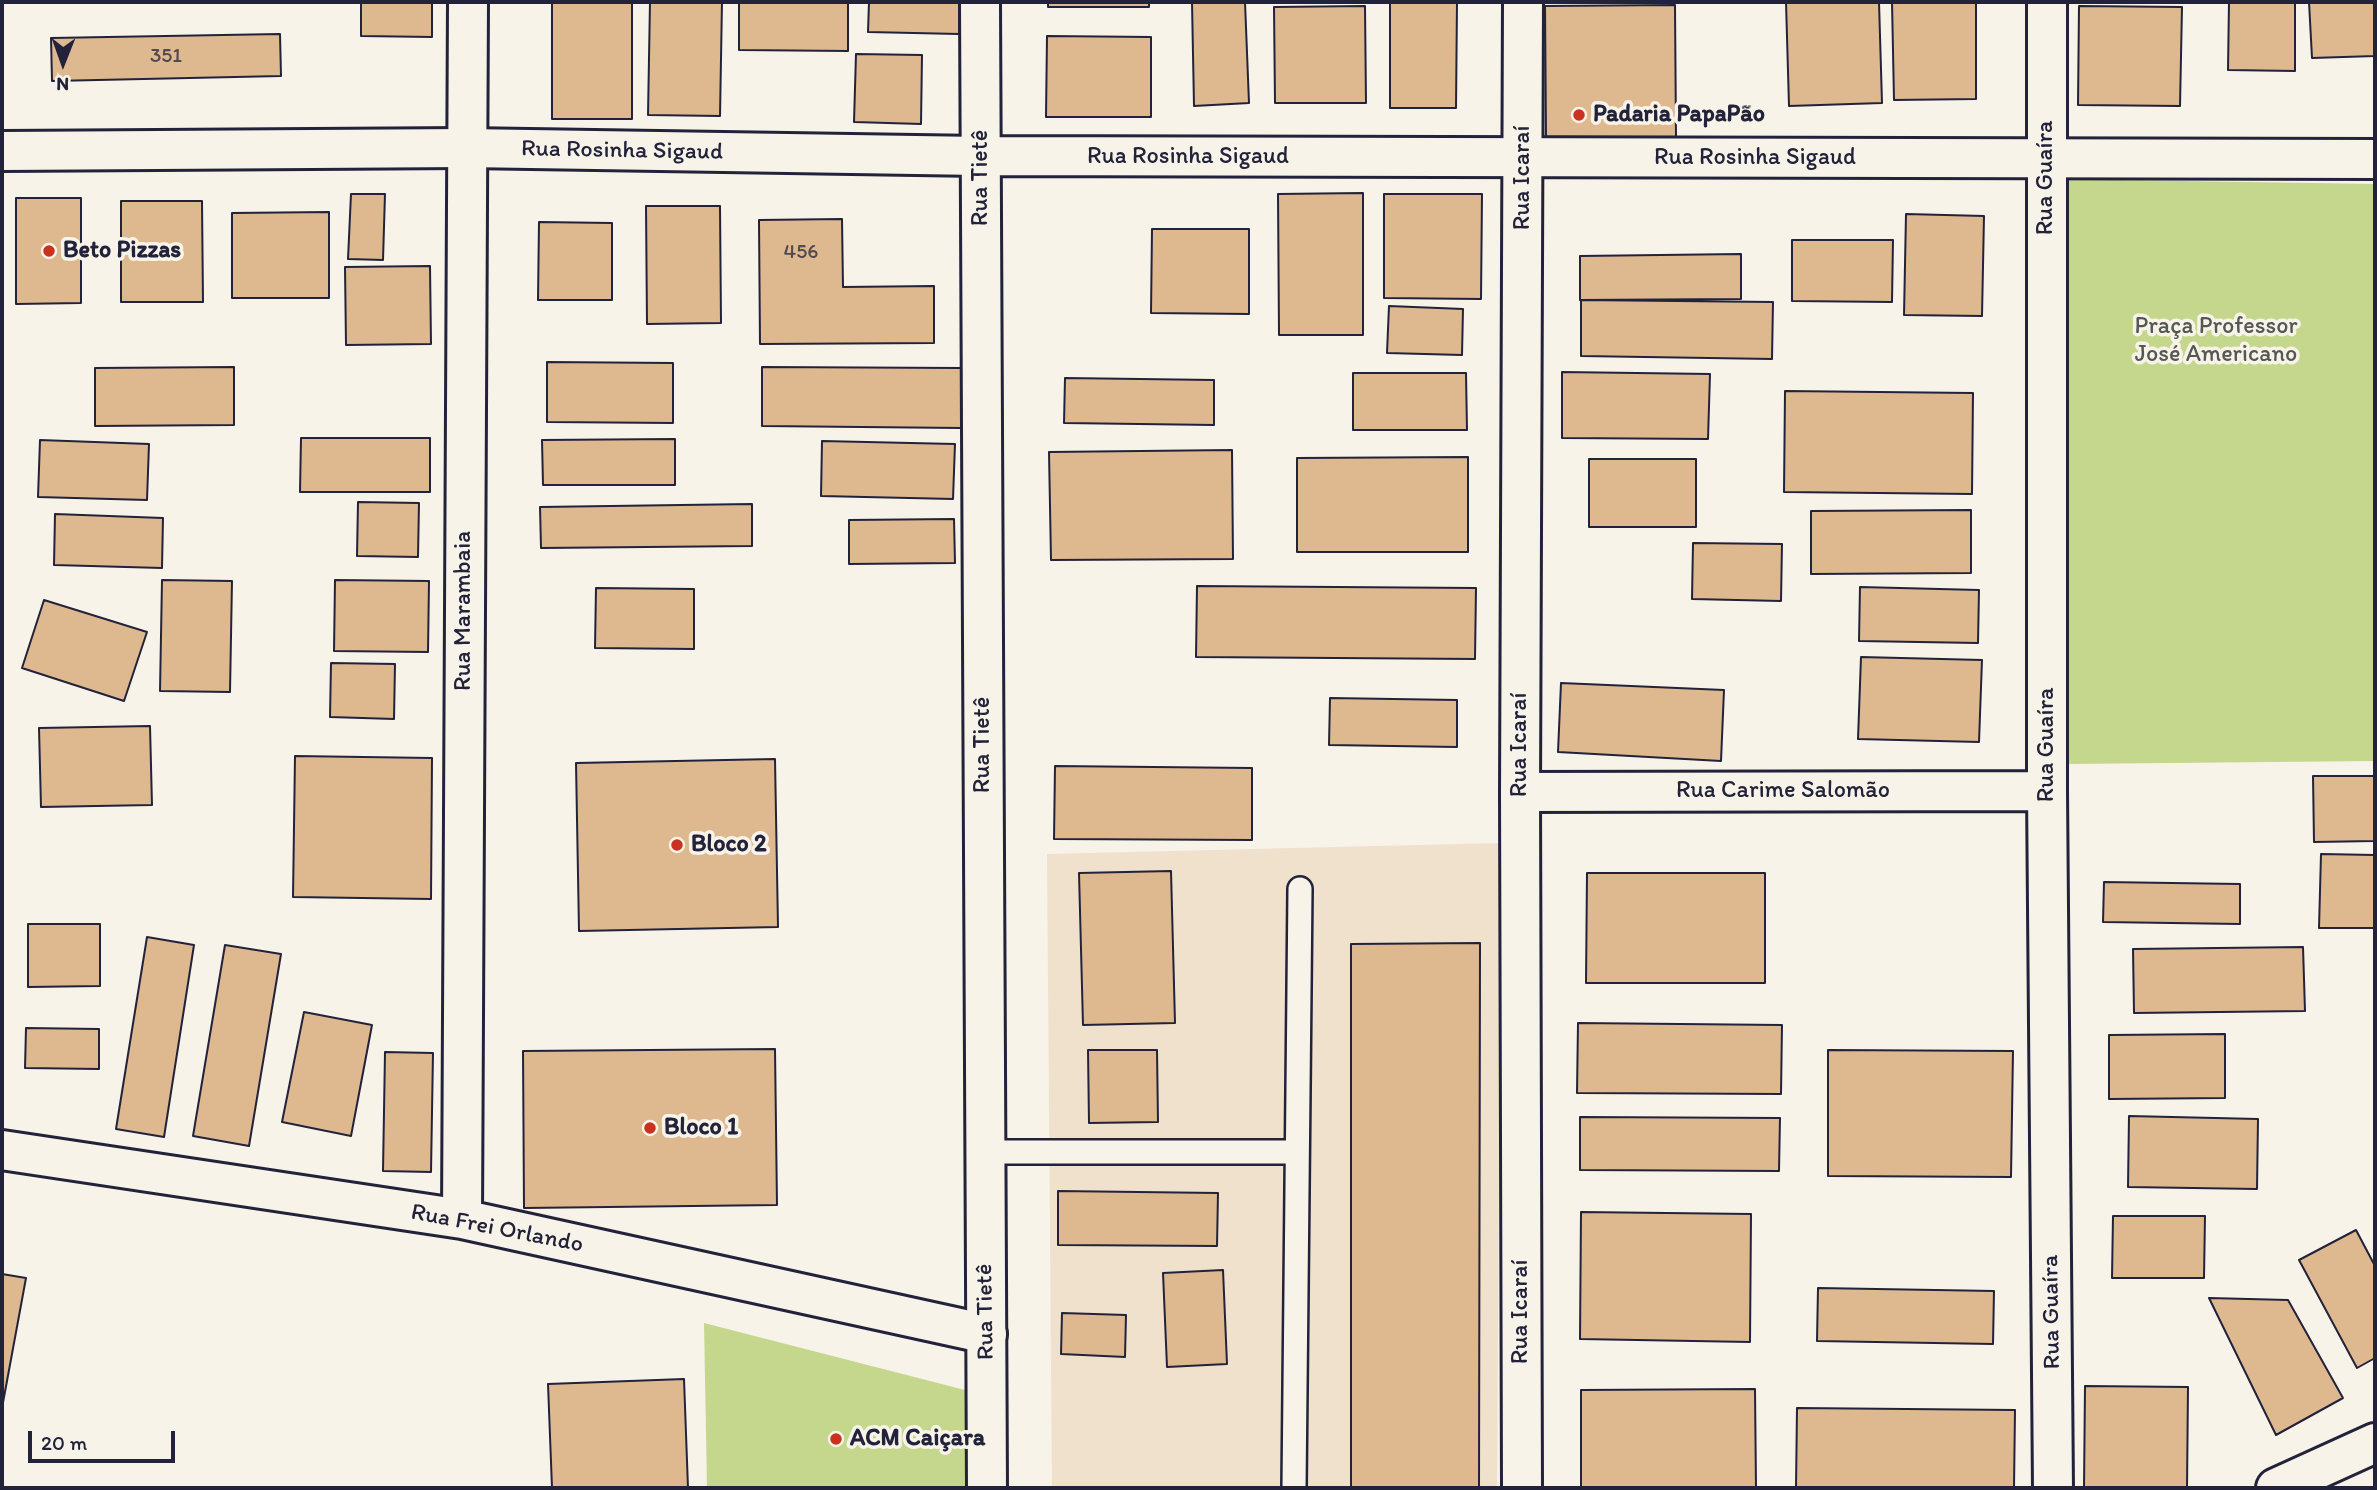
<!DOCTYPE html>
<html>
<head>
<meta charset="utf-8">
<style>
	body { margin:0 }
	#map { position:relative; width:2377px; height:1490px; overflow:hidden; background:#f7f3e8; font-family:Itim,sans-serif }
	canvas { display:block }
	.frame { position:absolute; inset:0; border:4px solid #22223b; pointer-events:none }
	.north { position:absolute; left:28px; top:28px; width:70px; height:70px; -webkit-text-stroke:5px #f7f3e8; paint-order:stroke; rotate:181deg; font-size:19px; font-weight:700; line-height:28px; text-align:center; color:#22223b }
	.north::after { content:''; display:block; margin:auto; width:24px; height:32px; background:#22223b; clip-path:polygon(50% 0,100% 100%,50% 72%,0 100%) }
	.scale { position:absolute; left:28px; top:1431px; width:147px; height:32px; box-sizing:border-box; border:4px solid #22223b; border-top:0; padding-left:9px; font-size:21px; line-height:24px; white-space:nowrap; color:#22223b; -webkit-text-stroke:5px #f7f3e8; paint-order:stroke }
</style>
</head>
<body>
<div id="map">
<canvas width="2377" height="1490"></canvas>
<div class="frame"></div>
<div class="north">N</div>
<div class="scale">20 m</div>
</div>
<script>
const g = document.querySelector('canvas').getContext('2d');
g.lineJoin = 'round';
function paint(path, color) { g.fillStyle = color; g.fill(path, 'evenodd'); }
function trace(path, color, width, dash) { g.strokeStyle = color; g.lineWidth = width; g.lineCap = dash ? 'butt' : 'round'; g.setLineDash(dash || []); g.stroke(path); }
function write(font, color, halo, rows, align = 'center') {
  g.font = font + ' Itim,sans-serif'; g.lineWidth = 7; g.setLineDash([]); g.textBaseline = 'middle'; g.strokeStyle = halo; g.fillStyle = color; for (const [text, x, y, turn = 0] of rows) {
    g.save(); g.translate(x, y); g.rotate((+turn || 0) * Math.PI / 180); g.textAlign = isNaN(turn) ? turn : align; if (halo) g.strokeText(text, 0, 0); g.fillText(text, 0, 0); g.restore();
  }
}
const built = new Path2D(`
	M 1501,843 L 1497,1488 L 1052,1488 L 1047,854 Z`);
const green = new Path2D(`
	M 2054,179 L 2375,184 L 2375,761 L 2066,764 Z
	M 704,1323 L 965,1390 L 965,1488 L 707,1488 Z`);
const building = new Path2D(`
	M 361,2 L 432,2 L 432,37 L 361,36 Z
	M 552,2 L 632,2 L 632,119 L 552,119 Z
	M 650,2 L 722,2 L 720,116 L 648,115 Z
	M 739,2 L 848,2 L 848,51 L 739,50 Z
	M 869,2 L 959,2 L 959,34 L 868,32 Z
	M 1048,2 L 1149,2 L 1149,7 L 1048,7 Z
	M 1192,2 L 1245,2 L 1249,103 L 1194,106 Z
	M 1390,2 L 1457,2 L 1456,108 L 1390,108 Z
	M 1786,2 L 1879,2 L 1882,103 L 1789,106 Z
	M 1892,2 L 1976,2 L 1976,99 L 1894,100 Z
	M 2229,2 L 2295,2 L 2295,71 L 2228,70 Z
	M 2309,2 L 2375,2 L 2375,56 L 2312,58 Z
	M 1675,5 L 1676,137 L 1546,138 L 1545,6 Z
	M 1365,6 L 1366,103 L 1275,103 L 1274,7 Z
	M 2079,6 L 2182,7 L 2180,106 L 2078,105 Z
	M 280,34 L 281,76 L 52,81 L 51,38 Z
	M 1047,36 L 1151,37 L 1151,117 L 1046,117 Z
	M 856,54 L 922,55 L 921,124 L 854,122 Z
	M 1363,193 L 1363,335 L 1279,335 L 1278,194 Z
	M 351,194 L 385,194 L 383,260 L 348,259 Z
	M 1384,194 L 1482,194 L 1481,299 L 1384,298 Z
	M 16,198 L 81,198 L 81,303 L 16,304 Z
	M 121,201 L 202,201 L 203,302 L 121,302 Z
	M 646,206 L 720,206 L 721,323 L 647,324 Z
	M 329,212 L 329,298 L 232,298 L 232,213 Z
	M 1906,214 L 1984,216 L 1982,316 L 1904,315 Z
	M 842,219 L 843,287 L 934,286 L 934,343 L 760,344 L 759,220 Z
	M 539,222 L 612,223 L 612,300 L 538,300 Z
	M 1152,229 L 1249,229 L 1249,314 L 1151,313 Z
	M 1792,240 L 1893,240 L 1892,302 L 1792,301 Z
	M 1741,254 L 1741,299 L 1580,300 L 1580,256 Z
	M 430,266 L 431,344 L 346,345 L 345,267 Z
	M 1581,300 L 1773,302 L 1772,359 L 1581,356 Z
	M 1389,306 L 1463,309 L 1462,355 L 1387,353 Z
	M 547,362 L 673,363 L 673,423 L 547,422 Z
	M 234,367 L 234,425 L 95,426 L 95,368 Z
	M 762,367 L 961,368 L 961,428 L 762,426 Z
	M 1562,372 L 1710,374 L 1708,439 L 1562,438 Z
	M 1353,373 L 1466,373 L 1467,430 L 1353,430 Z
	M 1065,378 L 1214,380 L 1214,425 L 1064,423 Z
	M 1785,391 L 1973,393 L 1972,494 L 1784,492 Z
	M 301,438 L 430,438 L 430,492 L 300,492 Z
	M 675,439 L 675,485 L 543,485 L 542,440 Z
	M 40,440 L 149,444 L 147,500 L 38,497 Z
	M 822,441 L 955,444 L 953,499 L 821,496 Z
	M 1232,450 L 1233,559 L 1051,560 L 1049,452 Z
	M 1468,457 L 1468,552 L 1297,552 L 1297,458 Z
	M 1589,459 L 1696,459 L 1696,527 L 1589,527 Z
	M 358,502 L 419,503 L 418,557 L 357,556 Z
	M 752,504 L 752,546 L 541,548 L 540,507 Z
	M 1971,510 L 1971,573 L 1811,574 L 1811,511 Z
	M 55,514 L 163,518 L 162,568 L 54,565 Z
	M 954,519 L 955,563 L 849,564 L 849,520 Z
	M 1693,543 L 1782,544 L 1781,601 L 1692,599 Z
	M 162,580 L 232,581 L 230,692 L 160,691 Z
	M 335,580 L 429,581 L 428,652 L 334,651 Z
	M 1197,586 L 1476,588 L 1475,659 L 1196,657 Z
	M 1860,587 L 1979,590 L 1978,643 L 1859,641 Z
	M 596,588 L 694,589 L 694,649 L 595,648 Z
	M 44,600 L 147,632 L 124,701 L 22,668 Z
	M 1861,657 L 1982,660 L 1979,742 L 1858,739 Z
	M 331,663 L 395,664 L 394,719 L 330,717 Z
	M 1561,683 L 1724,690 L 1721,761 L 1558,752 Z
	M 1330,698 L 1457,700 L 1457,747 L 1329,745 Z
	M 150,726 L 152,805 L 41,807 L 39,728 Z
	M 295,756 L 432,758 L 431,899 L 293,897 Z
	M 775,759 L 778,927 L 579,931 L 576,763 Z
	M 1055,766 L 1252,768 L 1252,840 L 1054,839 Z
	M 2313,776 L 2375,776 L 2375,841 L 2314,842 Z
	M 2321,854 L 2375,855 L 2375,928 L 2319,928 Z
	M 1171,871 L 1175,1023 L 1083,1025 L 1079,873 Z
	M 1587,873 L 1765,873 L 1765,983 L 1586,983 Z
	M 2104,882 L 2240,884 L 2240,924 L 2103,922 Z
	M 28,924 L 100,924 L 100,986 L 28,987 Z
	M 147,937 L 194,945 L 164,1137 L 116,1129 Z
	M 1480,943 L 1479,1488 L 1351,1488 L 1351,944 Z
	M 225,945 L 281,954 L 249,1146 L 193,1136 Z
	M 2303,947 L 2305,1011 L 2134,1013 L 2133,949 Z
	M 304,1012 L 372,1025 L 351,1136 L 282,1122 Z
	M 1578,1023 L 1782,1025 L 1781,1094 L 1577,1093 Z
	M 26,1028 L 99,1029 L 99,1069 L 25,1068 Z
	M 2225,1034 L 2225,1098 L 2109,1099 L 2109,1035 Z
	M 775,1049 L 777,1205 L 524,1208 L 523,1051 Z
	M 1088,1050 L 1157,1050 L 1158,1122 L 1089,1123 Z
	M 1828,1050 L 2013,1051 L 2011,1177 L 1828,1176 Z
	M 385,1052 L 433,1053 L 431,1172 L 383,1171 Z
	M 2129,1116 L 2258,1119 L 2257,1189 L 2128,1187 Z
	M 1580,1117 L 1780,1118 L 1779,1171 L 1580,1170 Z
	M 1058,1191 L 1218,1193 L 1217,1246 L 1058,1245 Z
	M 1581,1212 L 1751,1214 L 1750,1342 L 1580,1339 Z
	M 2113,1216 L 2205,1216 L 2204,1278 L 2112,1278 Z
	M 2356,1230 L 2375,1266 L 2375,1358 L 2357,1368 L 2299,1260 Z
	M 1223,1270 L 1227,1364 L 1167,1367 L 1163,1273 Z
	M 2,1274 L 26,1278 L 2,1408 Z
	M 1818,1288 L 1994,1291 L 1993,1344 L 1817,1341 Z
	M 2209,1298 L 2288,1300 L 2343,1398 L 2276,1435 Z
	M 1062,1313 L 1126,1315 L 1125,1357 L 1061,1354 Z
	M 684,1379 L 688,1488 L 552,1488 L 548,1384 Z
	M 2085,1386 L 2188,1387 L 2187,1488 L 2084,1488 Z
	M 1755,1389 L 1756,1488 L 1581,1488 L 1581,1390 Z
	M 1797,1408 L 2015,1410 L 2014,1488 L 1796,1488 Z`);
const service = new Path2D(`
	M 985,1152 L 1297,1152
	M 1294,1488 L 1300,889`);
const minor = new Path2D(`
	M 2047,2 L 2047,791 L 2053,1488
	M 1520,792 L 2047,791
	M 2,1150 L 462,1219 L 987,1334
	M 462,1219 L 468,2
	M 1522,1488 L 1520,792 L 1523,2
	M 2276,1488 L 2375,1443`);
const tertiary = new Path2D(`
	M 980,2 L 987,1488
	M 2,151 L 466,148 L 980,156 L 2375,159`);
const markers = [
	[1579,115,7,"#c8321e"],
	[49,251,7,"#c8321e"],
	[677,845,7,"#c8321e"],
	[650,1128,7,"#c8321e"],
	[836,1439,7,"#c8321e"]
];
const numberNames = [
	["351",166,57],
	["456",801,253]
];
const poiNames = [
	["Padaria PapaPão",1593,115],
	["Beto Pizzas",63,251],
	["Bloco 2",691,845],
	["Bloco 1",664,1128],
	["ACM Caiçara",850,1439]
];
const streetNames = [
	["Rua Rosinha Sigaud",622,151,1],
	["Rua Rosinha Sigaud",1188,157],
	["Rua Rosinha Sigaud",1755,158],
	["Rua Tietê",981,178,-90],
	["Rua Icaraí",1523,178,-90],
	["Rua Guaíra",2046,178,-90],
	["Rua Marambaia",464,611,-90],
	["Rua Tietê",983,745,-90],
	["Rua Icaraí",1520,745,-90],
	["Rua Guaíra",2047,745,-90],
	["Rua Carime Salomão",1783,791],
	["Rua Frei Orlando",497,1229,11],
	["Rua Tietê",986,1312,-91],
	["Rua Icaraí",1521,1312,-90],
	["Rua Guaíra",2052,1312,-91]
];
const parkNames = [
	["Praça Professor",2216,327],
	["José Americano",2216,355]
];
paint(built, '#f0e1cd');
paint(green, '#c4d78c');
paint(building, '#deb88f');
trace(building, '#22223b', 2);
trace(service, '#22223b', 28);
trace(minor, '#22223b', 44);
trace(tertiary, '#22223b', 44);
trace(service, '#f7f3e8', 23);
trace(minor, '#f7f3e8', 38);
trace(tertiary, '#f7f3e8', 38);
for (const [x, y, r, color] of markers) { const dot = new Path2D(); dot.arc(x, y, r, 0, 2 * Math.PI); g.fillStyle = color; g.fill(dot); trace(dot, '#f7f3e8', 2.5); }
write('21px', '#514850', null, numberNames);
write('bold 24px', '#22223b', '#f7f3e8', poiNames, 'left');
write('24px', '#22223b', '#f7f3e8', streetNames);
write('24px', '#535853', '#f7f3e8', parkNames);
</script>
</body>
</html>
